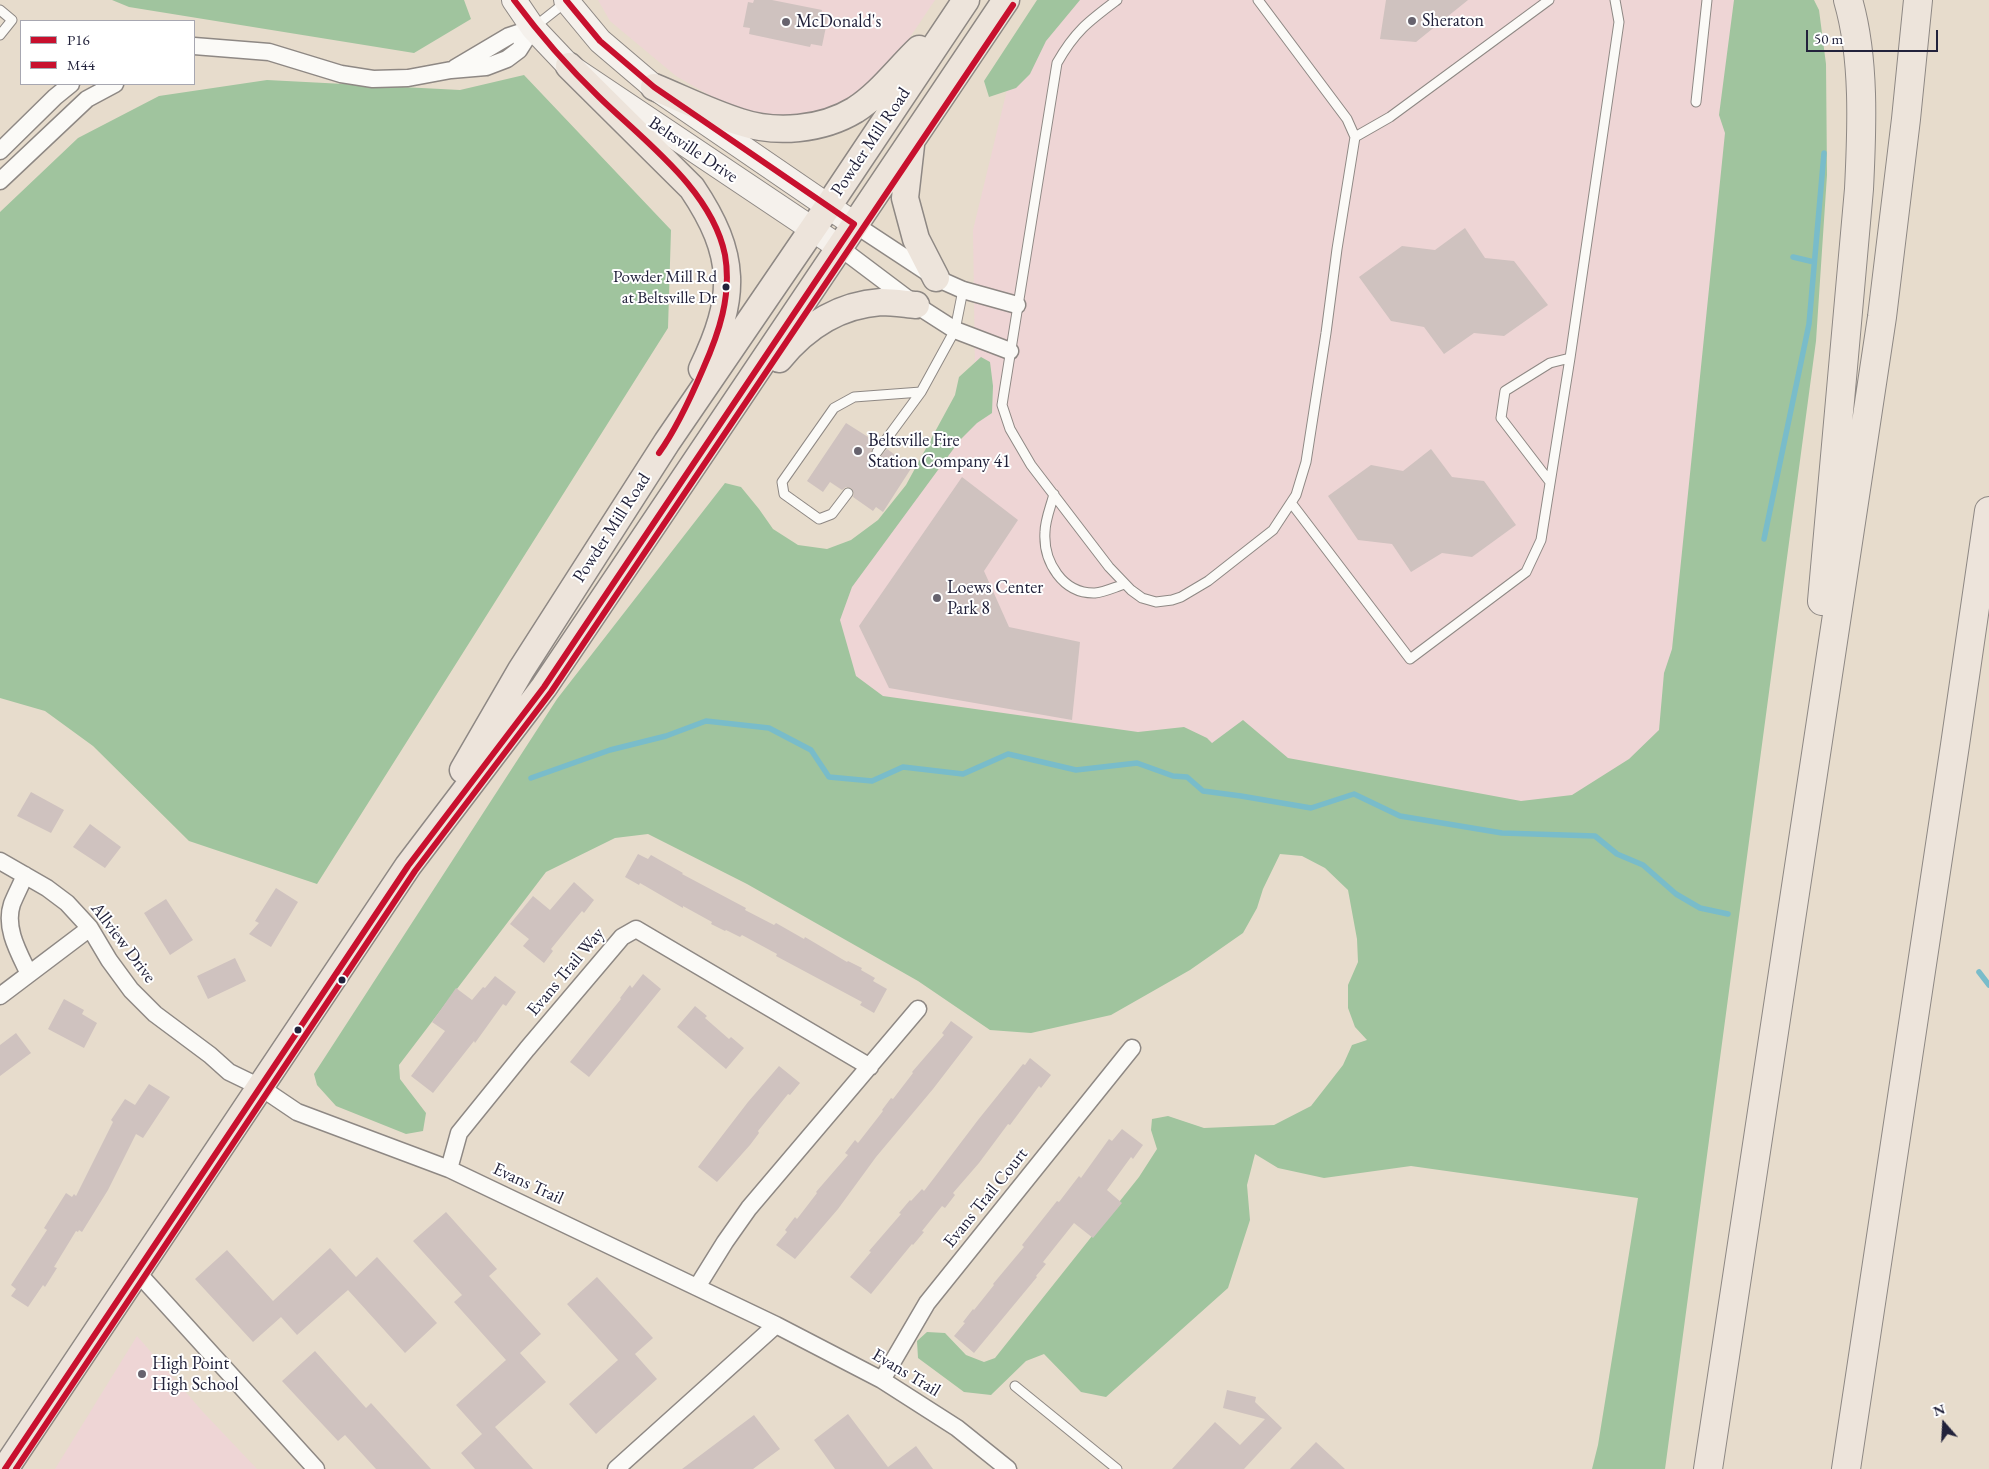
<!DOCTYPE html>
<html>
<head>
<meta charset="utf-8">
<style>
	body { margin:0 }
	#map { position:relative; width:1989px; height:1469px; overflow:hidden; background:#e7dccc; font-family:"EB Garamond",serif }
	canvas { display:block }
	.legend { position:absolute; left:20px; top:20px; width:175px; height:65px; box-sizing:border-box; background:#fff; border:1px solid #a7a7b1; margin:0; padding:6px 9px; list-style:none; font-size:15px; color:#22223b }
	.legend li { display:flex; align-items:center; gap:10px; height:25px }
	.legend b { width:25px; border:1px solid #a7a7b1 }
	.north { position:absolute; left:1919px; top:1399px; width:50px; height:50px; -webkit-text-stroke:4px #fff; paint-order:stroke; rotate:341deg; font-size:14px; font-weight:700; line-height:20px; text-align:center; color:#22223b }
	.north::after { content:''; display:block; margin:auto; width:18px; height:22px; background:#22223b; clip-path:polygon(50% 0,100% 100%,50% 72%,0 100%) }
	.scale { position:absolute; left:1806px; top:30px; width:132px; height:22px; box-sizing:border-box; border:2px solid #22223b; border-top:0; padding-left:6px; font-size:15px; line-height:18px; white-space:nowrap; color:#22223b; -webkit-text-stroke:4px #fff; paint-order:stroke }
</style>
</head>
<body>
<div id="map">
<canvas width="1989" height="1469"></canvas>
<ul class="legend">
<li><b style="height:6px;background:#c8102e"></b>P16</li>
<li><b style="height:6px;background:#c8102e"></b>M44</li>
</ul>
<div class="north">N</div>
<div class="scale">50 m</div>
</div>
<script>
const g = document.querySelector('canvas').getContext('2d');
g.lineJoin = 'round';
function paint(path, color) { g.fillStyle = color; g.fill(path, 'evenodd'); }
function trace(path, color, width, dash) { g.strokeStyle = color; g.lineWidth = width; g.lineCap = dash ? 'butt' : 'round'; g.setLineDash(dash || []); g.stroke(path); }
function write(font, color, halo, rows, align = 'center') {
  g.font = font + ' "EB Garamond",serif'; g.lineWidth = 4; g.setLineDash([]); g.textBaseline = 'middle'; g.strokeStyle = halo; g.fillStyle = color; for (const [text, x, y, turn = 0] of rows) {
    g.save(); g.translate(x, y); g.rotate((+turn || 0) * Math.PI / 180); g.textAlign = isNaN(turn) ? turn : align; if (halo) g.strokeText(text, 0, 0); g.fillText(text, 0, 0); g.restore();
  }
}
const built = new Path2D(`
	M 598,0 L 935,0 L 892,64 L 862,89 L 821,113 L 782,117 L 737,111 L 676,76 L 610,21 Z
	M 1065,0 L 1756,0 L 1668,850 L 772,804 L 811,606 L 921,472 L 975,370 L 973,230 L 1013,65 Z
	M 137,1336 L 203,1412 L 257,1469 L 55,1469 Z`);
const forest = new Path2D(`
	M 112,0 L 464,0 L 471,19 L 414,53 L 129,7 Z
	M 1037,0 L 1080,0 L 1046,41 L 1030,74 L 1016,88 L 989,97 L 984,81 Z
	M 1734,0 L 1814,0 L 1819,10 L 1826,64 L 1827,175 L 1816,341 L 1665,1469 L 1592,1469 L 1598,1445 L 1638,1198 L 1411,1166 L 1324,1178 L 1278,1168 L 1255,1154 L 1247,1185 L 1250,1220 L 1228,1288 L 1106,1397 L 1081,1392 L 1044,1354 L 1026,1361 L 991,1395 L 964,1392 L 918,1358 L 917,1341 L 927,1332 L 945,1333 L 966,1355 L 984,1362 L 995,1358 L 1139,1177 L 1157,1149 L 1151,1130 L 1152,1119 L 1168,1116 L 1204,1128 L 1274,1125 L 1311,1106 L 1343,1065 L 1352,1045 L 1367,1040 L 1355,1027 L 1348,1008 L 1348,985 L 1358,962 L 1357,939 L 1348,890 L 1325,868 L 1302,856 L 1280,854 L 1263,889 L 1257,908 L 1243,933 L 1190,970 L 1111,1015 L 1031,1033 L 990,1030 L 918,981 L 747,884 L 648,834 L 615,838 L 546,872 L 399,1065 L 400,1079 L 426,1113 L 423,1131 L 406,1134 L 336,1106 L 317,1085 L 314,1074 L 557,699 L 725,483 L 741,487 L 759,509 L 773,529 L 798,545 L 827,549 L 851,540 L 878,520 L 906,485 L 955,395 L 959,377 L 981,357 L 990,362 L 993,386 L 992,413 L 977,423 L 960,440 L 852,587 L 840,620 L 856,676 L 883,696 L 1138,732 L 1184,727 L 1207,738 L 1212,743 L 1243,720 L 1288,758 L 1521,801 L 1572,795 L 1629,759 L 1659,730 L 1664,673 L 1672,649 L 1725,133 L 1719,115 Z
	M 524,75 L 671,230 L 668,328 L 317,884 L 189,841 L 93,746 L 45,711 L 0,698 L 0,212 L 78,138 L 159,96 L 267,80 L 460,90 Z`);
const stream = new Path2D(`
	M 1793,257 L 1814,262
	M 1764,539 L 1809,324 L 1824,153
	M 531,778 L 610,750 L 666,736 L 706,721 L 769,728 L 811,750 L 829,777 L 872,781 L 903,767 L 963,774 L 1008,754 L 1076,770 L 1137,763 L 1173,776 L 1187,777 L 1203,791 L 1241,796 L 1311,808 L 1354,794 L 1400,816 L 1502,833 L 1595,836 L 1617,854 L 1643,865 L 1676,894 L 1700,908 L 1728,914
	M 1979,972 L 1989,985`);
const building = new Path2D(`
	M 754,0 L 772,0 L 822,10 L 821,15 L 828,17 L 822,46 L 811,44 L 810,47 L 749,34 L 750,28 L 743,27 L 748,2 L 753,3 Z
	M 1386,0 L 1468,0 L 1416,42 L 1380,39 Z
	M 1465,228 L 1485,258 L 1514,261 L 1548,305 L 1504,336 L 1474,333 L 1444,354 L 1424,327 L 1391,321 L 1359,277 L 1402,246 L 1435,250 Z
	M 846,423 L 876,442 L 871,451 L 874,457 L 880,457 L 887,449 L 912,467 L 883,512 L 876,507 L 873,511 L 853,497 L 854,493 L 851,488 L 846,487 L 842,490 L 830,482 L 823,492 L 807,481 Z
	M 1431,449 L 1452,477 L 1484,481 L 1516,525 L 1472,557 L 1442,553 L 1411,572 L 1392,544 L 1358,540 L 1328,496 L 1371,465 L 1403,471 Z
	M 962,477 L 1018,520 L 984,571 L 1009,627 L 1080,642 L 1072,720 L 889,688 L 859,626 Z
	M 31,792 L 64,810 L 51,833 L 17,816 Z
	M 90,824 L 121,847 L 105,868 L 73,847 Z
	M 638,854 L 648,859 L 651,855 L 683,873 L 682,874 L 746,908 L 745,910 L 774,925 L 776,923 L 804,939 L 805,937 L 847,962 L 848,961 L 862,968 L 861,970 L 875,978 L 873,981 L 887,989 L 874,1013 L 860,1005 L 862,1002 L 776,956 L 777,954 L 742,935 L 740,937 L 726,930 L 725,931 L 711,924 L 712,922 L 683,906 L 683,908 L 640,883 L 639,885 L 625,877 Z
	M 574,882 L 594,900 L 584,913 L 582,911 L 572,923 L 551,949 L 553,951 L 544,963 L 523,946 L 529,939 L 510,924 L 533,896 L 550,910 Z
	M 276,888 L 298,902 L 271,947 L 249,934 L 259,923 L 255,921 Z
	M 166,899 L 193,940 L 170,955 L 144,913 Z
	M 235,958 L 246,981 L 208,999 L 197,976 Z
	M 643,974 L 661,989 L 589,1077 L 570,1062 L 621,999 L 620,998 L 630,985 L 632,988 Z
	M 495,976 L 516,992 L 506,1006 L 503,1004 L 475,1043 L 474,1041 L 433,1093 L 411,1076 L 445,1031 L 432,1022 L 456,988 L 472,1000 L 483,987 L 485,988 Z
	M 64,999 L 84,1010 L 82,1014 L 97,1023 L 84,1048 L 48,1029 Z
	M 695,1006 L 707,1016 L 705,1018 L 729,1039 L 731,1037 L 744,1048 L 726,1069 L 677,1027 Z
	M 951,1021 L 973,1037 L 933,1089 L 876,1157 L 838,1209 L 795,1259 L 776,1245 L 787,1232 L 785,1230 L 795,1217 L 797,1219 L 817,1193 L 816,1192 L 848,1155 L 845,1153 L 855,1140 L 858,1143 L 883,1111 L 882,1110 L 891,1098 L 893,1099 L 913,1073 L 912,1072 L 944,1035 L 942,1033 Z
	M 16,1033 L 31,1053 L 0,1076 L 0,1045 Z
	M 1030,1058 L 1051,1075 L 1041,1088 L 1039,1086 L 1010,1125 L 1008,1124 L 979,1163 L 953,1193 L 955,1195 L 945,1208 L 942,1206 L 922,1231 L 924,1232 L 913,1245 L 912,1244 L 871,1294 L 850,1277 L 871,1252 L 869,1251 L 901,1214 L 899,1213 L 910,1200 L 911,1201 L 922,1189 L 924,1191 L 934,1178 L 978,1120 L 1023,1064 L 1025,1065 Z
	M 779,1066 L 800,1083 L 790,1095 L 788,1094 L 758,1131 L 759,1133 L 750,1145 L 717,1182 L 698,1167 L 748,1102 Z
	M 149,1084 L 170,1097 L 143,1138 L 136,1134 L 108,1190 L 82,1232 L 79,1230 L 78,1232 L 76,1231 L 54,1267 L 57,1268 L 45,1287 L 43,1285 L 28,1307 L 11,1296 L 16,1289 L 11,1285 L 47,1230 L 44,1228 L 66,1193 L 72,1197 L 74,1194 L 76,1196 L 113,1122 L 111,1120 L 125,1099 L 135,1105 Z
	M 1122,1129 L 1143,1145 L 1133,1159 L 1131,1157 L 1107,1190 L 1122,1203 L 1093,1238 L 1074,1223 L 1043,1262 L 1046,1264 L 1036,1276 L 1037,1277 L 974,1353 L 954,1336 L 965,1323 L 963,1322 L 973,1309 L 974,1310 L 994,1285 L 993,1284 L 1024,1247 L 1022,1245 L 1057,1201 L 1059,1202 L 1079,1176 L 1081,1178 L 1109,1139 L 1112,1141 Z
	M 446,1212 L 497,1269 L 489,1276 L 541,1334 L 520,1353 L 546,1382 L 495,1427 L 533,1469 L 475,1469 L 461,1453 L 482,1434 L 456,1405 L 506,1360 L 454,1302 L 462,1295 L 413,1241 Z
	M 330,1248 L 356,1277 L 377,1257 L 437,1323 L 405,1353 L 348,1290 L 297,1335 L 281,1317 L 253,1342 L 195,1279 L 227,1250 L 273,1301 Z
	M 597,1277 L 653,1338 L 635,1354 L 657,1379 L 596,1434 L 569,1404 L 618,1360 L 567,1304 Z
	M 315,1351 L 366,1408 L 371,1403 L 431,1469 L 376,1469 L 345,1435 L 338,1441 L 282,1381 Z
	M 1227,1390 L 1256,1397 L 1255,1402 L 1282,1428 L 1244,1469 L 1172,1469 L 1215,1422 L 1240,1445 L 1265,1419 L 1223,1408 Z
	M 848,1414 L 888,1467 L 916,1446 L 933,1469 L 835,1469 L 814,1440 Z
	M 754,1415 L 780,1449 L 753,1469 L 682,1469 Z
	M 1316,1442 L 1345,1469 L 1290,1469 Z`);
const lane = new Path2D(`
	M 1117,0 C 1089,21 1075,31 1057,63 L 1002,405 L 1010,429 L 1031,465 L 1109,567 L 1131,590 L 1142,598 L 1156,602 L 1172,600 L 1181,597 L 1208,581 L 1273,530 L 1296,495 L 1306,462 L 1326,333 L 1337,249 L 1355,137 L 1347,119 L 1258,0
	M 0,10 L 12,20 L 0,35
	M 533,28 L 566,2
	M 1696,102 L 1707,0
	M 1355,137 L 1390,117 L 1549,0
	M 877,452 L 921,392 L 955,330 L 963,290
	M 1550,482 L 1501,418 L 1505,391 L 1550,363 L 1570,358
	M 848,493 L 832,514 L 819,519 L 784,494 L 782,482 L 834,408 L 854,397 L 921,392
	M 1054,494 C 1051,506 1045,520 1045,532 C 1043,562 1063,594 1095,593 C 1105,592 1115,587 1125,584
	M 1292,504 L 1410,659 L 1526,572 L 1541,540 L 1570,358 L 1619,22 L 1615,0
	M 1015,1386 L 1117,1469`);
const street = new Path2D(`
	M 194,46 L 269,52 L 341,74 L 373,79 L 408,78 L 451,70 L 486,67 L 507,59 L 519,50 L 533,28
	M 455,68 L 509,36 L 533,28
	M 0,151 L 55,97 L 71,84
	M 0,181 L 87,99 L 115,84
	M 854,224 L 936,278 L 963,290 L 1017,305
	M 839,247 L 916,305 L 955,330 L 1010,351
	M 0,861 L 47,888 L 67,903 L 90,928 L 109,960 L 131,990 L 155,1014 L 210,1055 L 229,1072 L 260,1087 L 297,1112 L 449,1169 L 776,1325 L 882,1380 L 957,1428 L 1008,1469
	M 25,875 C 21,885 16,894 12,904 C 4,928 19,953 29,974
	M 0,996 L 90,928
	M 449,1169 L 459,1133 L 527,1049 L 622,937 L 636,929 L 870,1067
	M 137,1272 L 316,1469
	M 697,1287 L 725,1242 L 749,1208 L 918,1009
	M 882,1380 L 927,1303 L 1132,1048
	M 616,1469 L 776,1325`);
const secondary = new Path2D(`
	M 514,0 L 533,28 L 569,66 L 839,247
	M 566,0 L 600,41 L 654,87 L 854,224`);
const primary = new Path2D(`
	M 569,66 L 692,188 C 737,255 737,297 702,369
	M 654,87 C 683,99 711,113 740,122 C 776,134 822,130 855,110 C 880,94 898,69 919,49
	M 911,145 L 905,198 L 916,239 L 936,278
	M 779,359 C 805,327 839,305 881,302 C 893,302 905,304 916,305
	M 463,770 L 521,670 L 667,442 L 829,205 L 966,0
	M 5,1469 L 408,866 L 544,687 L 1006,0`);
const highway = new Path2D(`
	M 1822,601 L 1859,189 C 1862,129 1865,58 1848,0
	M 1708,1469 L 1882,317 L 1906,119 L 1918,0
	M 1846,1469 L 1955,745 L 1989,511`);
const bus1 = new Path2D(`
	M 514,0 C 540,35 568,67 599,97 C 644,141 712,190 725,255 C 732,295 719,333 703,369 C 691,397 677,428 659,453
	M 5,1469 L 408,866 L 544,687 L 854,224 L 654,87 L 600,41 L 566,0`);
const bus2 = new Path2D(`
	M 16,1469 L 415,871 L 551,692 L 1013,5`);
const markers = [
	[1412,21,5,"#67636e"],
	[786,22,5,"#67636e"],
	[726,287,4.5,"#22223b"],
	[858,451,5,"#67636e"],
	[937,598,5,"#67636e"],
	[342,980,4.5,"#22223b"],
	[298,1030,4.5,"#22223b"],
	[142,1374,5,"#67636e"]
];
const busNames = [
	["Powder Mill Rd",717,277],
	["at Beltsville Dr",717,298]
];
const poiNames = [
	["Sheraton",1422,21],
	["McDonald's",796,22],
	["Beltsville Fire",868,441],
	["Station Company 41",868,462],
	["Loews Center",947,588],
	["Park 8",947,609],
	["High Point",152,1364],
	["High School",152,1385]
];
const streetNames = [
	["Powder Mill Road",871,142,-56],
	["Beltsville Drive",693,150,34],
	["Powder Mill Road",612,528,-57],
	["Allview Drive",123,943,53],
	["Evans Trail Way",566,972,-50],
	["Evans Trail",528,1184,25],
	["Evans Trail Court",986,1198,-51],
	["Evans Trail",906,1373,31]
];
paint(built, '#eed5d5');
paint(forest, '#a0c49e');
trace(stream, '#79bcca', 5.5);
paint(building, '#cfc2bf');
trace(lane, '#8e8884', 11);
trace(street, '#8e8884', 19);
trace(secondary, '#8e8884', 26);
trace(primary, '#8e8884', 29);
trace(highway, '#8e8884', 30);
trace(lane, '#fbfaf7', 9);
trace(street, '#fbfaf7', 16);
trace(secondary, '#f5f1ec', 24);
trace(primary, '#ede4db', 26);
trace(highway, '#ede4db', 28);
trace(bus1, '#c8102e', 6);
trace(bus2, '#c8102e', 6);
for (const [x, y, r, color] of markers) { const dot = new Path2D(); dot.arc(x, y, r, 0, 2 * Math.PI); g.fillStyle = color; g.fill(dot); trace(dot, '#fff', 2); }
write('17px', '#22223b', '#fff', busNames, 'right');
write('18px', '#22223b', '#fff', poiNames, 'left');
write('18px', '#22223b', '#fff', streetNames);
</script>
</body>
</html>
